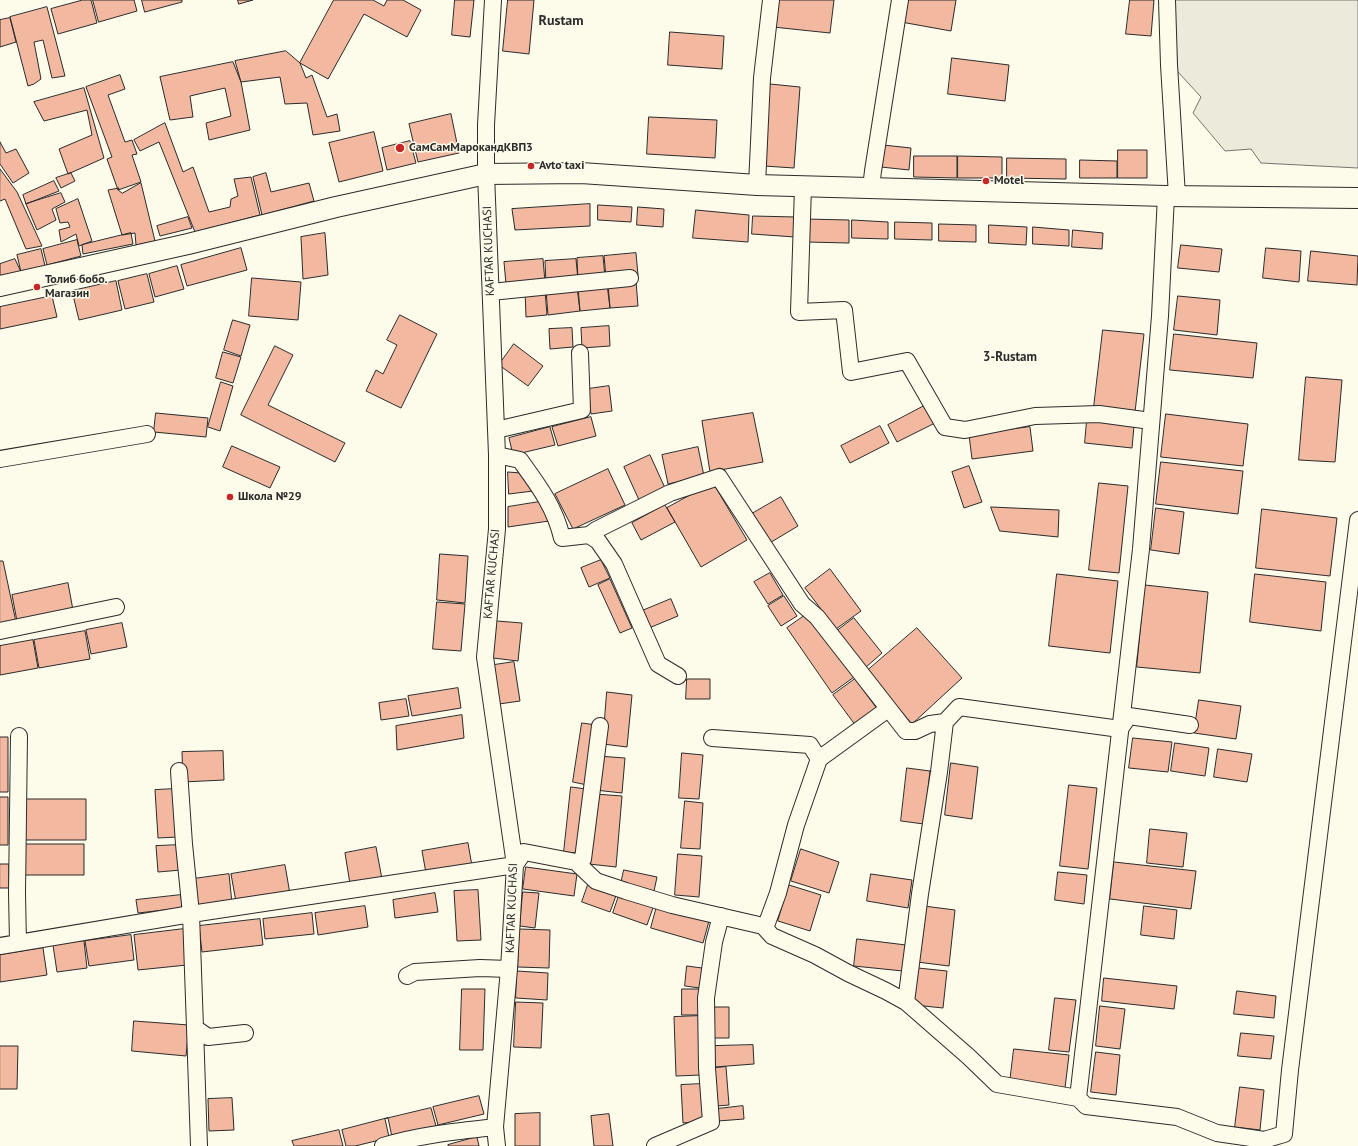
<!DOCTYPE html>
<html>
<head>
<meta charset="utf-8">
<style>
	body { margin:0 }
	canvas { display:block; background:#fdfbea }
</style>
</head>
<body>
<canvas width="1358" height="1146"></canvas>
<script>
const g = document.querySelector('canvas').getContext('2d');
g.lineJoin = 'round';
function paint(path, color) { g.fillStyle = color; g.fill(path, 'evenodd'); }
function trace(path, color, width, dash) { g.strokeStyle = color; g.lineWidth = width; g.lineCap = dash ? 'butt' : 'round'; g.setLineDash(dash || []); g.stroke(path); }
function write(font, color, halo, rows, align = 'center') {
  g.font = font + ' "PT Sans",sans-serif'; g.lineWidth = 3; g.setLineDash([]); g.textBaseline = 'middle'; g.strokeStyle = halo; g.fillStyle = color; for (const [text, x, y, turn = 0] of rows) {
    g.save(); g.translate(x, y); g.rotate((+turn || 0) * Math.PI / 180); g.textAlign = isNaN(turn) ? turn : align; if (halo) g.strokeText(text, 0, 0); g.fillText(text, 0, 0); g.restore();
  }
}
const green = new Path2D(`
	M 1174,0 L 1358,0 L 1358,168 L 1261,163 L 1251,149 L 1225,151 L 1193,113 L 1201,97 L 1178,72 Z`);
const building = new Path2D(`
	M 83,0 L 91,0 L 97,23 L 58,34 L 51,9 Z
	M 93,0 L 134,0 L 137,11 L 99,22 Z
	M 142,0 L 182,0 L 182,2 L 145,12 Z
	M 238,0 L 253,0 L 239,4 Z
	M 334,0 L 373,0 L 384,6 L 387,0 L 403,0 L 421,10 L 407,37 L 364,14 L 328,79 L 300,63 Z
	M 455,0 L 474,0 L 470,37 L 452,35 Z
	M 508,0 L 534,0 L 529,54 L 503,51 Z
	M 776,0 L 834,0 L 830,33 L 773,27 Z
	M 905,0 L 956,0 L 951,31 L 901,22 Z
	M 1130,0 L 1154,0 L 1151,36 L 1126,34 Z
	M 47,7 L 65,76 L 52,78 L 43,40 L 34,42 L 41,79 L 34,84 L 28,86 L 10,17 Z
	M 10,18 L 16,42 L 0,47 L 0,20 Z
	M 670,32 L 724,36 L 722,69 L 668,65 Z
	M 286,51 L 300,63 L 306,78 L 312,75 L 327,117 L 337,114 L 340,131 L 313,135 L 307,103 L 285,104 L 280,77 L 241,82 L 235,61 Z
	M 952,58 L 1009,65 L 1005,101 L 948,94 Z
	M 233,62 L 241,82 L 250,130 L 209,140 L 206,123 L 231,116 L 225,88 L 190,96 L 193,117 L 170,120 L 160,77 Z
	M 120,75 L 125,89 L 108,95 L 125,142 L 132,140 L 137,154 L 132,155 L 141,182 L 118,190 L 107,159 L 112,157 L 86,87 Z
	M 770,84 L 800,87 L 794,168 L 764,166 Z
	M 84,88 L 104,158 L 68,174 L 59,149 L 92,135 L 87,110 L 44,121 L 34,102 Z
	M 451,114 L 459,153 L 418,162 L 409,124 Z
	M 649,117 L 717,120 L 715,158 L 647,154 Z
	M 165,123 L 183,172 L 193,167 L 209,212 L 230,207 L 231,199 L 238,196 L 234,179 L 251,177 L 260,215 L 195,232 L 159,142 L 140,151 L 134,140 Z
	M 374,132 L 383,171 L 339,182 L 329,143 Z
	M 410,141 L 416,163 L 387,170 L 382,148 Z
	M 0,142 L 6,153 L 16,149 L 29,173 L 13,183 L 0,164 Z
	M 883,145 L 911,148 L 909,170 L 881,167 Z
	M 1118,150 L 1147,150 L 1147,178 L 1118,178 Z
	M 914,156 L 957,156 L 957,178 L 914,177 Z
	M 958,156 L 1002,157 L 1002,178 L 958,178 Z
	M 1007,158 L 1066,159 L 1066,179 L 1007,178 Z
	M 1080,160 L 1117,161 L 1117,178 L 1080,178 Z
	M 0,169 L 17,192 L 42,246 L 26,249 L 5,199 L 0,201 Z
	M 71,173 L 75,181 L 61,188 L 56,178 Z
	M 266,173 L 271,192 L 309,183 L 314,201 L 262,215 L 253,177 Z
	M 54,181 L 59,191 L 26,204 L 23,195 Z
	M 141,183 L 155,241 L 136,245 L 135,233 L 122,235 L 108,190 L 119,188 L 118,190 L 122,193 Z
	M 61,193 L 65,202 L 52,209 L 56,220 L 37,230 L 26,204 Z
	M 78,199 L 92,241 L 79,246 L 76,234 L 61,242 L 59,230 L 70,227 L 68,222 L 60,223 L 56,209 Z
	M 590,204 L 590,226 L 515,230 L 512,209 Z
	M 598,205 L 632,207 L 631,222 L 598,220 Z
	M 638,207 L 664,209 L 663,227 L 637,225 Z
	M 696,210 L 749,215 L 748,242 L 693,238 Z
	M 753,216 L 796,217 L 795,237 L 752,234 Z
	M 188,217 L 192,228 L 160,236 L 157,226 Z
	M 806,219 L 849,220 L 849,243 L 806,242 Z
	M 852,220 L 888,222 L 888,239 L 852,238 Z
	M 895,222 L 932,223 L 932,240 L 895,239 Z
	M 939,224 L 976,225 L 976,242 L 939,241 Z
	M 989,225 L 1027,227 L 1026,245 L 989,243 Z
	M 1033,227 L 1069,230 L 1069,246 L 1033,244 Z
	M 1073,230 L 1103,233 L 1102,249 L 1072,247 Z
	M 131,233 L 133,244 L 83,254 L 82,245 Z
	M 325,233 L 328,275 L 303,279 L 301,237 Z
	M 77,240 L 81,256 L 47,265 L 43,249 Z
	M 1181,245 L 1222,249 L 1219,272 L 1178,268 Z
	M 241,248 L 247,270 L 187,286 L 181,265 Z
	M 1266,248 L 1301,251 L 1299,282 L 1263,278 Z
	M 41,249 L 45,266 L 21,272 L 17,255 Z
	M 1311,251 L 1358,256 L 1357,285 L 1308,281 Z
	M 636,253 L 638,275 L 606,277 L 604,256 Z
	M 603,256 L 605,277 L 578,280 L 577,258 Z
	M 15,259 L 21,272 L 0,277 L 0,264 Z
	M 543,259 L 545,282 L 506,284 L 504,262 Z
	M 576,259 L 578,280 L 546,282 L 545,261 Z
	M 177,266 L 184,289 L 155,297 L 149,274 Z
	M 147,274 L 154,302 L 125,309 L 118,281 Z
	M 252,278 L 301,282 L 298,320 L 249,316 Z
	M 116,281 L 122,310 L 79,320 L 72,291 Z
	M 636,281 L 638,306 L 610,308 L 608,284 Z
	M 607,284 L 610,308 L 580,311 L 578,287 Z
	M 577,287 L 580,311 L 548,315 L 546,290 Z
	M 545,290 L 547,315 L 526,317 L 525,291 Z
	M 52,296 L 57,317 L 0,329 L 0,307 Z
	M 1178,296 L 1220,300 L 1217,335 L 1174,330 Z
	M 400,315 L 437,334 L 401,408 L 366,391 L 376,370 L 383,374 L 397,345 L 387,340 Z
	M 233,320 L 250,325 L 241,356 L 224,350 Z
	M 609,326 L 610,346 L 582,348 L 581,328 Z
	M 572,328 L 573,347 L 550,349 L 549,329 Z
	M 1103,330 L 1144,334 L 1135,412 L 1094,407 Z
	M 1174,334 L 1257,343 L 1253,378 L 1170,370 Z
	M 514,344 L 543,366 L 528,386 L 499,365 Z
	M 275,346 L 293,355 L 268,405 L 345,443 L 335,462 L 241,415 Z
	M 223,352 L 241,357 L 233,383 L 216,378 Z
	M 1306,377 L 1342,380 L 1335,462 L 1299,460 Z
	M 221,382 L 233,386 L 220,431 L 208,427 Z
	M 609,386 L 612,411 L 591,414 L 588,389 Z
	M 926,405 L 935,423 L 897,442 L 888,425 Z
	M 156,413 L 208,418 L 206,437 L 154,432 Z
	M 753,413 L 763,462 L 710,472 L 702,421 Z
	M 1166,414 L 1248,424 L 1243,466 L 1161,457 Z
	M 591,417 L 596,436 L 558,446 L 552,427 Z
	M 1087,420 L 1134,426 L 1132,448 L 1085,443 Z
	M 880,426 L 889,443 L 850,463 L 841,446 Z
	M 550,427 L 555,445 L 513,455 L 509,438 Z
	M 1030,427 L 1033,451 L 972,459 L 969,435 Z
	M 232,446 L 280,467 L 270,488 L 223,467 Z
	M 698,447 L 704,476 L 668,484 L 662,455 Z
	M 650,455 L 665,488 L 639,500 L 624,467 Z
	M 1161,462 L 1243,471 L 1238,514 L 1156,504 Z
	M 969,466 L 982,502 L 964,508 L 952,472 Z
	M 608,469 L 625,505 L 573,529 L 555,494 Z
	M 508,472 L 521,473 L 533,491 L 509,494 Z
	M 713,483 L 747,540 L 701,567 L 667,508 Z
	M 1099,483 L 1128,486 L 1119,573 L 1089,570 Z
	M 781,497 L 798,526 L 768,544 L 750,515 Z
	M 539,502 L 549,521 L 508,527 L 508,507 Z
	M 665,505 L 675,522 L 641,540 L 632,523 Z
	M 991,507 L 1059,510 L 1058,537 L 1000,531 Z
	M 1156,508 L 1184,512 L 1179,554 L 1151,550 Z
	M 1262,509 L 1337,518 L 1330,576 L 1256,568 Z
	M 440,554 L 468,556 L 465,603 L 437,600 Z
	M 601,560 L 610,578 L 589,587 L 581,568 Z
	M 0,561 L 3,561 L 16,622 L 0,625 Z
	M 830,569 L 861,611 L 836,629 L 805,588 Z
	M 770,573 L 783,595 L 768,604 L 754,582 Z
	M 1057,574 L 1118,581 L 1110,653 L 1049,646 Z
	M 1255,574 L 1326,582 L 1321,631 L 1250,622 Z
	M 610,579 L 632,628 L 620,633 L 598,585 Z
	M 68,583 L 73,610 L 17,621 L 12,595 Z
	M 1145,585 L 1208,592 L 1200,673 L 1137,667 Z
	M 784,596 L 797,616 L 781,626 L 768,606 Z
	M 671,599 L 678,616 L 649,628 L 642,611 Z
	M 437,602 L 465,604 L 461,651 L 433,649 Z
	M 807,614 L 854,677 L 832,693 L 787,628 Z
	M 854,618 L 882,653 L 865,668 L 837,631 Z
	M 497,621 L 522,623 L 518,661 L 493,658 Z
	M 122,623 L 127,647 L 91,654 L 86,630 Z
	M 917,628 L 962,678 L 912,724 L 867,671 Z
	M 85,631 L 90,659 L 39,668 L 34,640 Z
	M 33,640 L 38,668 L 0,675 L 0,646 Z
	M 514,662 L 520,701 L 499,704 L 494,665 Z
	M 687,679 L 710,679 L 710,699 L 686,699 Z
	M 855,679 L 878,710 L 856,726 L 833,695 Z
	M 458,688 L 461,708 L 412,716 L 408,696 Z
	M 607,692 L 632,695 L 627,747 L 603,744 Z
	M 406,699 L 409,716 L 381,720 L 379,703 Z
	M 1199,700 L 1241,706 L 1236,739 L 1194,733 Z
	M 462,715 L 464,738 L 397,750 L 396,726 Z
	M 582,723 L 596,725 L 587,785 L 573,782 Z
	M 0,737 L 8,737 L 8,792 L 0,792 Z
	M 1133,738 L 1172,742 L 1168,772 L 1129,768 Z
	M 1175,743 L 1209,748 L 1205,776 L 1171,771 Z
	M 1218,749 L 1252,754 L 1247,782 L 1214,777 Z
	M 223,751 L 224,780 L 183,782 L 182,752 Z
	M 682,753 L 703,755 L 699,799 L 679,798 Z
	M 598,756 L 625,758 L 622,793 L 595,790 Z
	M 951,763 L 978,767 L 972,819 L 945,815 Z
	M 907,768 L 930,771 L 924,824 L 901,821 Z
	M 1069,785 L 1097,788 L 1088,869 L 1060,866 Z
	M 571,787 L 586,789 L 579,853 L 564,852 Z
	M 175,789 L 178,837 L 158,838 L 155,790 Z
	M 595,794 L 622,796 L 616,867 L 589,864 Z
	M 0,797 L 8,797 L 8,845 L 0,845 Z
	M 24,799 L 86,799 L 86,840 L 24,840 Z
	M 685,801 L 703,803 L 700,849 L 681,848 Z
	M 1150,829 L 1187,833 L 1183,867 L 1147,863 Z
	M 468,843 L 472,866 L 426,873 L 422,851 Z
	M 25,844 L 84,844 L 84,875 L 25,875 Z
	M 180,845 L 181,870 L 158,872 L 156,846 Z
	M 376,847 L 382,879 L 350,884 L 345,853 Z
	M 801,849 L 839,862 L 829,893 L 791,881 Z
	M 678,854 L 702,856 L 699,897 L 675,895 Z
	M 1114,862 L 1196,871 L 1191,909 L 1110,899 Z
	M 0,864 L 9,864 L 9,888 L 0,888 Z
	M 285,865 L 290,894 L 236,902 L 231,874 Z
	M 526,867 L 577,874 L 574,896 L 523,889 Z
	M 624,870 L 657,877 L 654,891 L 621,884 Z
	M 1058,872 L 1087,875 L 1084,904 L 1055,900 Z
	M 229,874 L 232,903 L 197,907 L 193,879 Z
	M 871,874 L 912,880 L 908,908 L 867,901 Z
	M 589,882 L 617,893 L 610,912 L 582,902 Z
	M 789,885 L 821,895 L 810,931 L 778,921 Z
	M 478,890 L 481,940 L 457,941 L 454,891 Z
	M 523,892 L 539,893 L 535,928 L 520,926 Z
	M 435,893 L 438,912 L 395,918 L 393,900 Z
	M 620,893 L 654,905 L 647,925 L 613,913 Z
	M 181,895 L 182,908 L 138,913 L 136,900 Z
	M 365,906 L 368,927 L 318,935 L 315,913 Z
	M 657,906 L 709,921 L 703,943 L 651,928 Z
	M 924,906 L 955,910 L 949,966 L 917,962 Z
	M 1144,906 L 1177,910 L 1174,939 L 1141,935 Z
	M 312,913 L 314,934 L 265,939 L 263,919 Z
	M 260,919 L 263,945 L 202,952 L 199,926 Z
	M 184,929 L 187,965 L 138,970 L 134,935 Z
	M 519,929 L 550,930 L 549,968 L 518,967 Z
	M 131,935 L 134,960 L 89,966 L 85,941 Z
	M 857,939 L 906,945 L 903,971 L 854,966 Z
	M 84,941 L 87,968 L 57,972 L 53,945 Z
	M 43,948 L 47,975 L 0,982 L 0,955 Z
	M 687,966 L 702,968 L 700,988 L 685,986 Z
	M 918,968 L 947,971 L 943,1008 L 914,1005 Z
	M 517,971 L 548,973 L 547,1000 L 516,998 Z
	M 1104,978 L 1177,986 L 1174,1009 L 1102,1001 Z
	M 462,989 L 485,989 L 483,1050 L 460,1050 Z
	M 682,989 L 700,989 L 700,1015 L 682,1015 Z
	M 1237,991 L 1276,996 L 1274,1018 L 1234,1014 Z
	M 1055,998 L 1076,1000 L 1069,1052 L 1049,1050 Z
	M 516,1002 L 543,1003 L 541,1048 L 514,1047 Z
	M 1100,1006 L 1125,1009 L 1120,1049 L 1096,1046 Z
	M 714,1007 L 729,1007 L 729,1038 L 714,1038 Z
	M 700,1016 L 701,1075 L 676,1076 L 674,1017 Z
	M 134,1021 L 189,1025 L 186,1056 L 132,1051 Z
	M 1241,1033 L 1274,1036 L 1271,1059 L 1238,1056 Z
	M 753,1045 L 754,1064 L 715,1067 L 714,1046 Z
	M 0,1046 L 18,1046 L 17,1089 L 0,1089 Z
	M 1014,1049 L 1069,1055 L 1065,1088 L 1010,1082 Z
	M 1096,1052 L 1120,1055 L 1116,1095 L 1091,1092 Z
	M 726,1067 L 729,1105 L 717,1106 L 715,1068 Z
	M 701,1084 L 704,1121 L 683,1123 L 681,1085 Z
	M 1240,1087 L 1264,1090 L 1260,1130 L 1235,1127 Z
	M 479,1096 L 484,1114 L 438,1125 L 433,1107 Z
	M 232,1098 L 234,1130 L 209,1131 L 208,1099 Z
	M 743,1106 L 744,1119 L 718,1121 L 717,1109 Z
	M 431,1108 L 436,1126 L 389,1137 L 385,1119 Z
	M 540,1113 L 540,1146 L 515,1146 L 515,1114 Z
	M 609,1114 L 613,1146 L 594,1146 L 591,1116 Z
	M 388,1118 L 392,1137 L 355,1146 L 346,1146 L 342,1130 Z
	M 339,1130 L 343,1146 L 294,1146 L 292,1141 Z
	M 477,1137 L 479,1146 L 448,1146 L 448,1145 Z`);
const minor = new Path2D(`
	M 493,0 L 486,125 L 486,174 L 497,455 L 497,529 L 485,657 L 515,865 L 509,969 L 495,1127 L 497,1146
	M 1167,0 L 1169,65 L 1177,196
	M 757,185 L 762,78 L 771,0
	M 803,187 L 799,312 L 844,310 L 851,372 L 907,361 L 945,427 L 965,430 L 1035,416 L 1099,414 L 1151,421
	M 871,188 L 873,171 L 900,0
	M 491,292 L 630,278
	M 496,430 L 582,410 L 580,353
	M 497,455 L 520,460 C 538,485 555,507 562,538 L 589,535 L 598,541 L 614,564 L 658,664 L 678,676
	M 0,459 L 147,434
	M 589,535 L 596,530 L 670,493 L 719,477 L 802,604 L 817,617 L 906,731 L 915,731 L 930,724 L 945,722 L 939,772 L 920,894 L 906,1002 L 886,991 L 848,973 L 815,955 L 772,936 L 763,926
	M 0,631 L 116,607
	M 945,722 L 959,707 L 1120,729 L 1129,716 L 1190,725
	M 712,738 L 810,745 L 819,759
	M 179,771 L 184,844 L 191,914 L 195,1028 L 208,1037 L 245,1033
	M 576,862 L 583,859 L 600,726
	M 18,943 L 17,893 L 19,736
	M 0,946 L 191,914 L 515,865 L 524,852 L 576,862 L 596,881 L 626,891 L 672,905 L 763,926 L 767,923 L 778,893 L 796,825 L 819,759 L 888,709
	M 407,976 L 415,972 L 480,968 L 509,969
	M 906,1002 L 969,1057 L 997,1084 L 1078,1098 L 1141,549 L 1160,316 L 1166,196
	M 195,1028 L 199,1146
	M 1078,1098 L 1086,1106 L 1177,1117 L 1217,1133 L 1264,1140 L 1284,1134 L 1290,1070 L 1358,520
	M 383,1146 C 419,1135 458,1131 495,1127
	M 655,1146 L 711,1122 L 707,1068 L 706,998 L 714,942 L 721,916`);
const major = new Path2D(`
	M 0,286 L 188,244 L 336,207 L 486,174 L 581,173 L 757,185 L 1166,196 L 1358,198`);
const markers = [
	[400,148,5,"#c62828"],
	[531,166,4,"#c62828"],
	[986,181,4,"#c62828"],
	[37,287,4,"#c62828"],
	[230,497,4,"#c62828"]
];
const poiNames = [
	["СамСамМарокандКВП3",409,148],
	["Avto taxi",539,166],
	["Motel",994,181],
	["Толиб бобо.",45,280],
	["Магазин",45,294],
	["Школа №29",238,497]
];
const streetNames = [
	["KAFTAR KUCHASI",489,251,-92],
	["KAFTAR KUCHASI",492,574,-85],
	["KAFTAR KUCHASI",512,908,-88]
];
const neighbourhoodNames = [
	["3-Rustam",1010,357]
];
const quarterNames = [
	["Rustam",561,21]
];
paint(green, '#ecebdb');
trace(green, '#74746e', 1);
paint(building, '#f2b8a0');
trace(building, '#2b2b2b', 1);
trace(minor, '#2b2b2b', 18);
trace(major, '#2b2b2b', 22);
trace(minor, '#fdfbea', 16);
trace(major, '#fdfbea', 20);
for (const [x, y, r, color] of markers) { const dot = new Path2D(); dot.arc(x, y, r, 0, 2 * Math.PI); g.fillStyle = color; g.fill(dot); trace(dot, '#fdfbea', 1.5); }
write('bold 12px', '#2b2b2b', '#fdfbea', poiNames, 'left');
write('12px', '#2b2b2b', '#fdfbea', streetNames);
write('bold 13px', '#2b2b2b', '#fdfbea', neighbourhoodNames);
write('bold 14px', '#2b2b2b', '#fdfbea', quarterNames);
</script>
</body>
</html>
